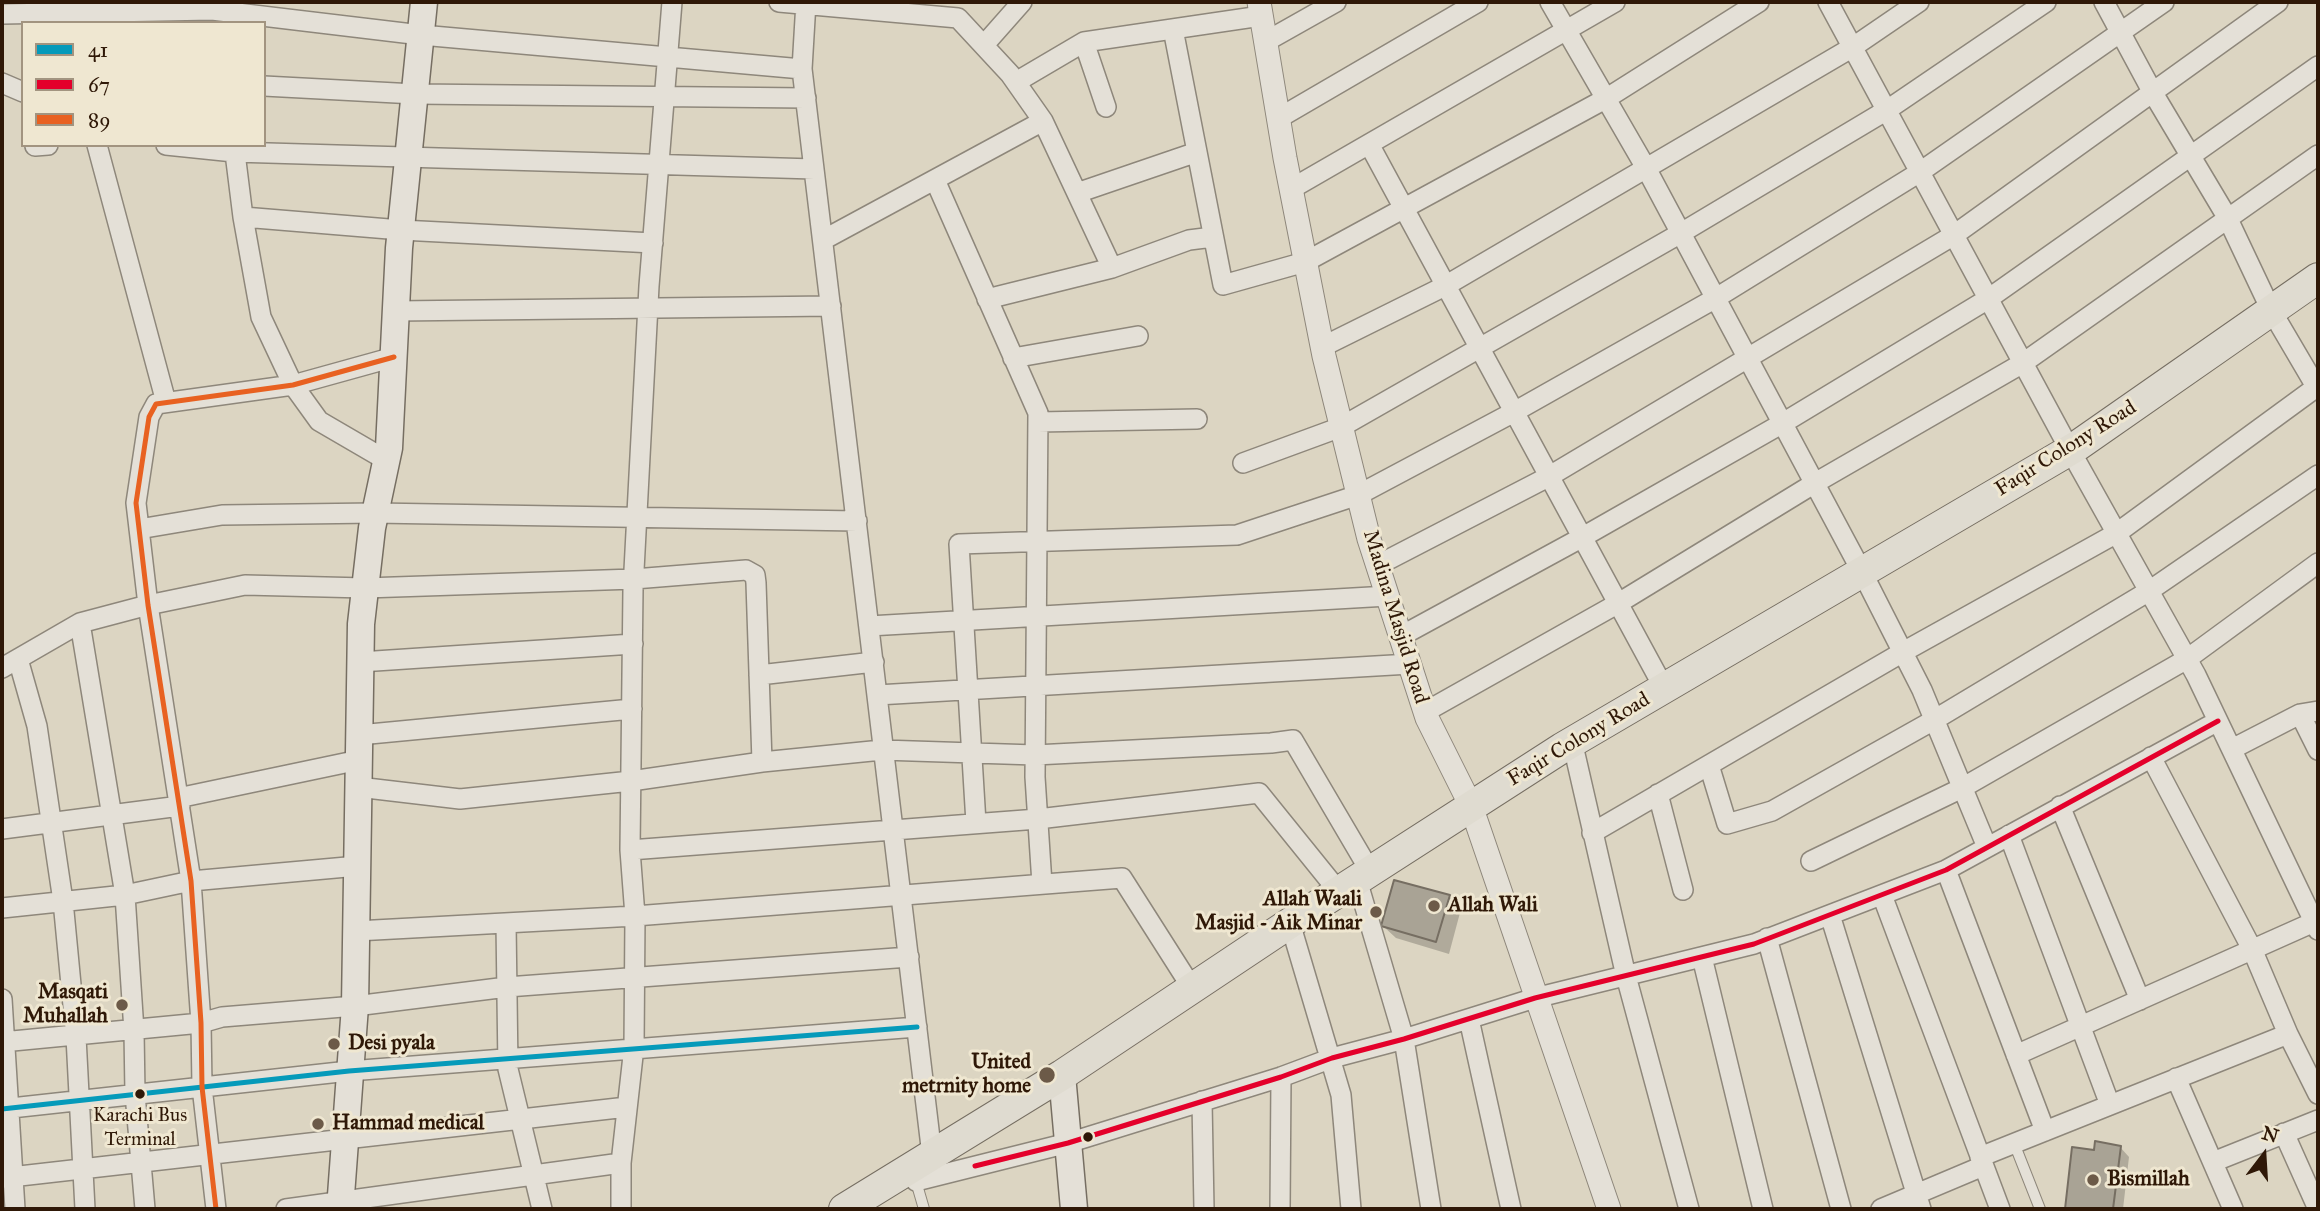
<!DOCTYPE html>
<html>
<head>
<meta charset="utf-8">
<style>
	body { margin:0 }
	#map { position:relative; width:2320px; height:1211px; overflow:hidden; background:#dcd5c2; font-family:"IM FELL Great Primer",serif }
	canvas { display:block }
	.frame { position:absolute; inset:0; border:4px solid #2f1807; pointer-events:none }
	.legend { position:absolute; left:21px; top:21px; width:245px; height:126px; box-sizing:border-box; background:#efe7d1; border:2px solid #a29480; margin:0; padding:9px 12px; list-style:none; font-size:21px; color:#2f1807 }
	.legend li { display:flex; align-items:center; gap:14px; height:35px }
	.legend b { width:35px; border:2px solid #a29480 }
	.north { position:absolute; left:2229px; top:1120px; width:70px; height:70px; -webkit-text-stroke:5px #efe7d1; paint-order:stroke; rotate:17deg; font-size:19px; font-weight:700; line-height:28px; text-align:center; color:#2f1807 }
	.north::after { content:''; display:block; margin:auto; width:24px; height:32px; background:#2f1807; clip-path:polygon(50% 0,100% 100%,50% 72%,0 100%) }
</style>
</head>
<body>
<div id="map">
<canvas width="2320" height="1211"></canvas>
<div class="frame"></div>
<ul class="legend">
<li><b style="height:9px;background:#059aba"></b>41</li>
<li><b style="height:9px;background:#e4002b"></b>67</li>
<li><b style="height:9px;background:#e86121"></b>89</li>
</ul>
<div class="north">N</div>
</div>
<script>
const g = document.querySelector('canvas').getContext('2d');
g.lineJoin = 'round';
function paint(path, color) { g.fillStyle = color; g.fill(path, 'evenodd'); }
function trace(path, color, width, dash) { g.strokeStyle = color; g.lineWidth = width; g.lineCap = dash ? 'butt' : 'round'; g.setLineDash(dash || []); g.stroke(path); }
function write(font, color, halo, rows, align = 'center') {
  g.font = font + ' "IM FELL Great Primer",serif'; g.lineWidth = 6; g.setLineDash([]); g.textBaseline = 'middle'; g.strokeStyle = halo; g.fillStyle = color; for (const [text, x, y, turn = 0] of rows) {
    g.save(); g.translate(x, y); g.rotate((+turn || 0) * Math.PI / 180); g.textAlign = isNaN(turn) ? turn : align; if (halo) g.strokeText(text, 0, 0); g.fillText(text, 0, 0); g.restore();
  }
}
const shadow = new Path2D(`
	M 1449,896 L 1461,909 L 1449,954 L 1396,938 L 1383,926 Z
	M 2120,1147 L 2129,1157 L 2123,1209 L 2067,1209 L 2074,1149 L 2096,1152 Z`);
const building = new Path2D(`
	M 1394,880 L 1450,895 L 1436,942 L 1381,926 Z
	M 2095,1141 L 2121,1146 L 2113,1209 L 2065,1209 L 2072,1147 L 2094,1150 Z`);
const service = new Path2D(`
	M 2014,1143 L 2040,1209
	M 915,1178 L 924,1209`);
const minor = new Path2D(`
	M 779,2 L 958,18 L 1010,74 L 1043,121 L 1112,268
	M 806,2 L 802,69 L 932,1155
	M 1550,2 L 1646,168 L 1862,572 L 1922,690 L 1987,847
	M 1828,2 L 2070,450 L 2196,675 L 2318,930
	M 2104,2 L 2153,93 L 2227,217 L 2271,310 L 2318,390
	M 2,14 L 212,10 L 421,35 L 802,69
	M 1173,29 L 1223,285 L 1305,262 L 1607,98 L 1759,2
	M 1084,42 L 1106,107
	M 1265,42 L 1336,2
	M 984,45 L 1022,2
	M 1016,82 L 1084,42 L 1261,16
	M 2,83 L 23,92
	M 264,86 L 415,94 L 806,98
	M 1279,118 L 1478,2
	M 1369,144 L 1664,688
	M 97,145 L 166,402
	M 166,145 L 234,152 L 814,169
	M 234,145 L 243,217 L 261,317 L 293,385 L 319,421 L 386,460
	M 35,146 L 48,145
	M 935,180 L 1038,413 L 1035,777 L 1042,884
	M 1291,189 L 1615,2
	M 1077,193 L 1197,152
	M 243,217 L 401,230 L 653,243
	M 823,240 L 1043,121
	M 987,299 L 1112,268 L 1189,240 L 1213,237
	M 396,311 L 831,306
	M 1322,347 L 1445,286 L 1853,47 L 1919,2
	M 1013,358 L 1138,336
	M 1038,422 L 1197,419
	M 1243,463 L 1341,427 L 1681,233 L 1887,110 L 2046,2
	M 139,529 L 222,515 L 375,513 L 857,521
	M 1378,565 L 1548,477 L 1954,235 L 2278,2
	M 80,623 L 125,895 L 134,1031 L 135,1094 L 145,1209
	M 869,626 L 1388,596
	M 1401,636 L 1581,538 L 1783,423 L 1988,299 L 2318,66
	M 18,659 L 37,726 L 63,901 L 76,1037 L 85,1209
	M 360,662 L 633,644
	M 2,668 L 80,623 L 148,605 L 245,585 L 365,588 L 634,579 L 746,570 L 755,575 L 756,583 L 762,762
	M 759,675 L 874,662
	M 877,695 L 1410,664
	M 1425,712 L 1617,604 L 1815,483 L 2023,363 L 2318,155
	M 2300,714 L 2318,750
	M 359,735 L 632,709
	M 1572,741 L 1626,976 L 1689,1209
	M 2232,749 L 2300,714 L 2318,711
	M 2151,757 L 2252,949 L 2288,1034 L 2318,1094
	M 1709,765 L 1727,824 L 1772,811 L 1934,720 L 2149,591 L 2318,475
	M 358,787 L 460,799 L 631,781 L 762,762 L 882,750 L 1035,755 L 1271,743 L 1293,740 L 1370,871
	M 1658,794 L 1683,890
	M 178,798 L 359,760
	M 2060,806 L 2140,1000
	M 976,823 L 959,544 L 1237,535 L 1358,495 L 1514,412 L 1716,298 L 1920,172 L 2164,2
	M 2,829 L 180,806
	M 1592,833 L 1903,652 L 2117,533 L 2318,386
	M 2009,835 L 2110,1105
	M 630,850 L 1038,819 L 1259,793 L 1339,892
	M 1811,861 L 1962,788 L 2187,659 L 2318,563
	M 1946,870 L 2045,1131
	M 1357,880 L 1404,1039 L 1431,1209
	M 1882,895 L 2000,1209
	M 2,908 L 125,895 L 191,881 L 358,866
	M 1830,915 L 1921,1209
	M 506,923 L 508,1069 L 542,1209
	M 1290,923 L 1341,1095 L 1351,1209
	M 356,931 L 635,916 L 1122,878 L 1192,988
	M 1767,938 L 1841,1209
	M 1702,957 L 1763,1209
	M 2,999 L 15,1209
	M 1469,1019 L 1511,1209
	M 2,1042 L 201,1023 L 222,1017 L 355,1006 L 507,987 L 909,957
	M 2016,1055 L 2314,922
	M 2176,1078 L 2233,1209
	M 1202,1101 L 1204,1209
	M 2,1109 L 349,1071 L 917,1027
	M 2284,1133 L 2318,1209
	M 1980,1157 L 2288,1034
	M 2213,1162 L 2318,1120
	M 2,1178 L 627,1107
	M 916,1181 L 1068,1143 L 1281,1077 L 1332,1058 L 1404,1039 L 1535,998 L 1754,944 L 1946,870 L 2218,721
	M 216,1209 L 202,1087 L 201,1023 L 191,881 L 148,605 L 136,503 L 149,417 L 156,404 L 293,385 L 394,357
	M 286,1209 L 621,1163
	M 621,1209 L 621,1163 L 634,1047 L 635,916 L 630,850 L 633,589 L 649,286 L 672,2
	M 1280,1209 L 1281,1077
	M 1881,1209 L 1983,1166`);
const tertiary = new Path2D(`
	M 1259,2 L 1285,158 L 1324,356 L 1369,539 L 1427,718 L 1471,806 L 1609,1209`);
const secondary = new Path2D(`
	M 1062,1075 L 1074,1209
	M 340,1209 L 355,1006 L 361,624 L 372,528 L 389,448 L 399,248 L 424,2`);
const primary = new Path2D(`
	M 844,1209 L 1062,1075 L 1290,923 L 1562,748 L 2077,446 L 2318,278`);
const bus1 = new Path2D(`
	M 2,1109 L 349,1071 L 917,1027`);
const bus2 = new Path2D(`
	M 975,1166 L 1068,1143 L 1281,1077 L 1332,1058 L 1404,1039 L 1535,998 L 1754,944 L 1946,870 L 2218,721`);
const bus3 = new Path2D(`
	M 216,1209 L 202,1087 L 201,1023 L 191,881 L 148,605 L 136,503 L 149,417 L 156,404 L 293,385 L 394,357`);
const markers = [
	[1434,906,7,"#6c5a48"],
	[1376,912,7,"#6c5a48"],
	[122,1005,7,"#6c5a48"],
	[334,1044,7,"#6c5a48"],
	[1047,1075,9,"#6c5a48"],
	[140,1094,6,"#2f1807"],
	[318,1124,7,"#6c5a48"],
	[1088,1137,6,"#2f1807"],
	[2093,1180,7,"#6c5a48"]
];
const busNames = [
	["Karachi Bus",140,1116],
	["Terminal",140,1140]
];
const streetNames = [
	["Faqir Colony Road",2066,449,-32],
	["Madina Masjid Road",1395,617,73],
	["Faqir Colony Road",1579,740,-31]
];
const poiNames = [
	["Allah Waali",1362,900,"right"],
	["Masjid - Aik Minar",1362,924,"right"],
	["Allah Wali",1448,906],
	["Masqati",108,993,"right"],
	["Muhallah",108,1017,"right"],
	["Desi pyala",348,1044],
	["United",1031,1063,"right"],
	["metrnity home",1031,1087,"right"],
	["Hammad medical",332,1124],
	["Bismillah",2107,1180]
];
paint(shadow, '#0003');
paint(building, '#a9a395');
trace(building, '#766e62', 2);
trace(service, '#8e877b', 12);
trace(minor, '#8e877b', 22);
trace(tertiary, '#8e877b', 25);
trace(secondary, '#766e62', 29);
trace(primary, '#766e62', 32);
trace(service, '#e4e0d7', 10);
trace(minor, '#e4e0d7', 19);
trace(tertiary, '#e4e0d7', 23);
trace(secondary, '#e4e0d7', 26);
trace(primary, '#dfdbd0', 30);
trace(bus1, '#059aba', 5);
trace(bus2, '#e4002b', 5);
trace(bus3, '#e86121', 5);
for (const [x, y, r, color] of markers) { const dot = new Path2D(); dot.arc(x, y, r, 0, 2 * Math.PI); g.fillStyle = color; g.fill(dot); trace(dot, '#efe7d1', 2.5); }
write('19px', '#2f1807', '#efe7d1', busNames);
write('21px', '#2f1807', '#efe7d1', streetNames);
write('bold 21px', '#2f1807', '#efe7d1', poiNames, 'left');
</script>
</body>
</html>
